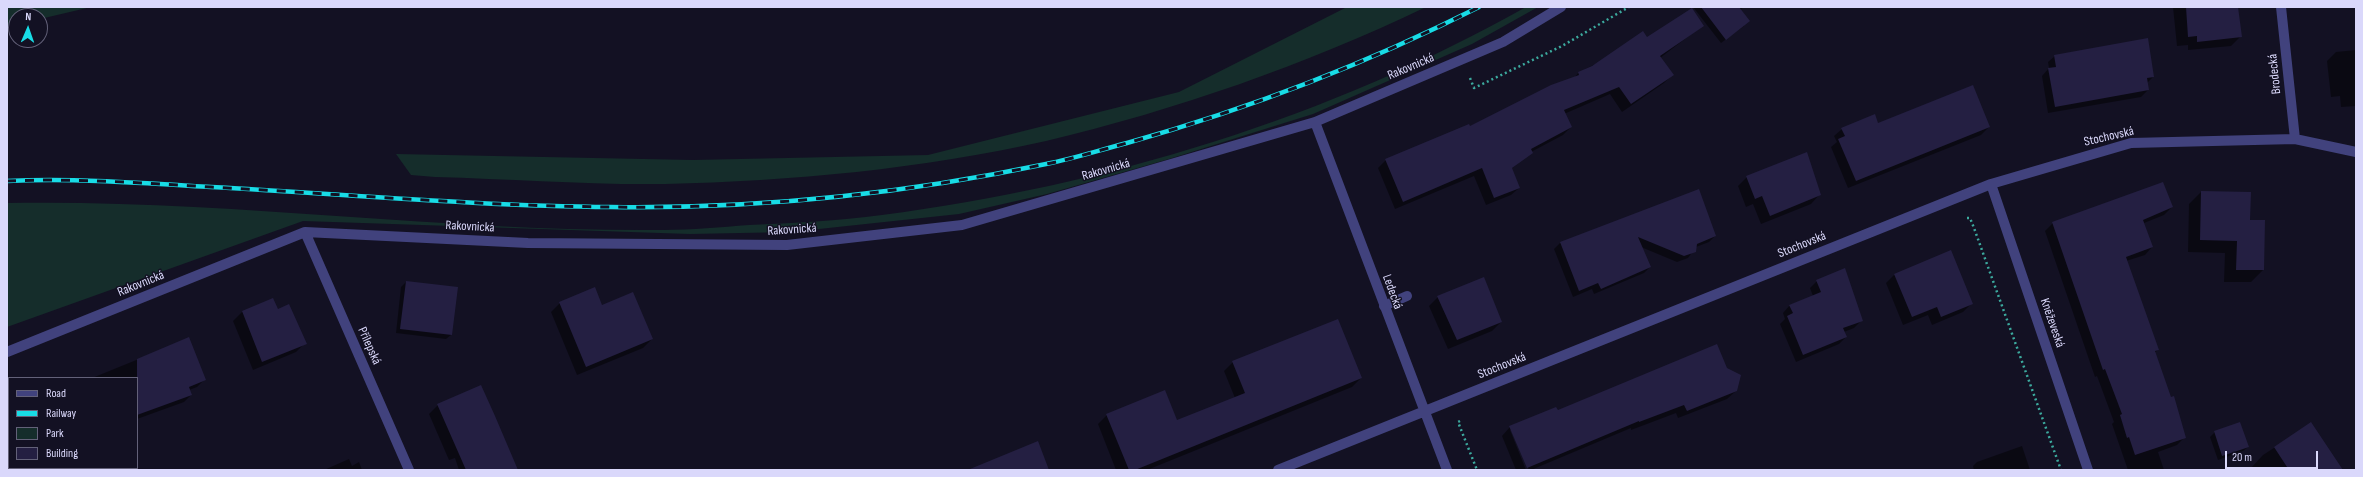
<!DOCTYPE html>
<html>
<head>
<meta charset="utf-8">
<style>
	body { margin:0 }
	#map { position:relative; width:2363px; height:477px; overflow:hidden; background:#131123; font-family:"Sofia Sans Condensed",sans-serif }
	canvas { display:block }
	.frame { position:absolute; inset:0; border:8px solid #dad8fb; pointer-events:none }
	.legend { position:absolute; left:8px; top:377px; width:130px; height:92px; box-sizing:border-box; background:#131123; border:1px solid #636179; margin:0; padding:5px 7px; list-style:none; font-size:12px; color:#dad8fb }
	.legend li { display:flex; align-items:center; gap:8px; height:20px }
	.legend b { width:20px; border:1px solid #636179 }
	.north { position:absolute; left:8px; top:8px; width:40px; height:40px; box-sizing:border-box; background:#131123; border:1px solid #636179; border-radius:50%; rotate:2deg; font-size:11px; font-weight:700; line-height:16px; text-align:center; color:#dad8fb }
	.north::after { content:''; display:block; margin:auto; width:14px; height:18px; background:#18dce6; clip-path:polygon(50% 0,100% 100%,50% 72%,0 100%) }
	.scale { position:absolute; left:2225px; top:451px; width:93px; height:18px; box-sizing:border-box; border:2px solid #dad8fb; border-top:0; padding-left:5px; font-size:12px; line-height:14px; white-space:nowrap; color:#dad8fb; -webkit-text-stroke:3px #131123; paint-order:stroke }
</style>
</head>
<body>
<div id="map">
<canvas width="2363" height="477"></canvas>
<div class="frame"></div>
<ul class="legend">
<li><b style="height:5px;background:#41427d"></b>Road</li>
<li><b style="height:5px;background:#18dce6"></b>Railway</li>
<li><b style="height:11px;background:#152d2b"></b>Park</li>
<li><b style="height:11px;background:#241f42"></b>Building</li>
</ul>
<div class="north">N</div>
<div class="scale">20 m</div>
</div>
<script>
const g = document.querySelector('canvas').getContext('2d');
g.lineJoin = 'round';
function paint(path, color) { g.fillStyle = color; g.fill(path, 'evenodd'); }
function trace(path, color, width, dash) { g.strokeStyle = color; g.lineWidth = width; g.lineCap = dash ? 'butt' : 'round'; g.setLineDash(dash || []); g.stroke(path); }
function write(font, color, halo, rows, align = 'center') {
  g.font = font + ' "Sofia Sans Condensed",sans-serif'; g.lineWidth = 3; g.setLineDash([]); g.textBaseline = 'middle'; g.strokeStyle = halo; g.fillStyle = color; for (const [text, x, y, turn = 0] of rows) {
    g.save(); g.translate(x, y); g.rotate((+turn || 0) * Math.PI / 180); g.textAlign = isNaN(turn) ? turn : align; if (halo) g.strokeText(text, 0, 0); g.fillText(text, 0, 0); g.restore();
  }
}
const green = new Path2D(`
	M 7,7 L 91,7 L 40,19 L 40,16 L 16,16 L 16,24 L 7,27 Z
	M 1347,7 L 1426,7 C 1305,65 1176,110 1046,141 C 922,169 792,181 665,184 C 589,185 512,179 435,177 L 411,175 L 396,154 L 693,160 L 928,155 L 1179,92 Z
	M 1526,7 L 1538,7 L 1472,44 L 1313,114 L 1169,159 L 1047,194 L 959,214 L 791,232 L 690,234 L 303,221 L 7,327 L 7,203 C 226,199 444,232 663,230 C 692,230 721,227 749,225 C 793,223 838,221 882,215 C 1105,186 1329,118 1526,7 Z`);
const shadow = new Path2D(`
	M 1693,7 L 1744,7 L 1740,10 L 1744,26 L 1721,43 Z
	M 2173,7 L 2237,7 L 2240,37 L 2231,46 L 2188,50 L 2188,45 L 2177,46 Z
	M 1702,26 L 1660,58 L 1672,75 L 1664,83 L 1622,112 L 1610,94 L 1564,114 L 1571,127 L 1563,135 L 1531,152 L 1511,169 L 1519,188 L 1511,195 L 1486,205 L 1474,176 L 1395,209 L 1378,168 L 1386,160 L 1469,127 L 1574,78 L 1579,72 L 1647,39 Z
	M 2356,50 L 2356,106 L 2341,107 L 2340,96 L 2331,97 L 2327,61 L 2336,52 Z
	M 2055,56 L 2153,77 L 2147,83 L 2148,90 L 2141,97 L 2048,113 L 2042,76 L 2049,68 L 2048,62 Z
	M 1877,124 L 1989,127 L 1981,135 L 1848,188 L 1831,147 L 1837,142 L 1834,136 L 1842,129 Z
	M 1747,177 L 1820,194 L 1811,204 L 1761,224 L 1753,204 L 1746,207 L 1738,186 Z
	M 1698,191 L 1715,236 L 1709,242 L 1696,247 L 1688,258 L 1677,262 L 1641,247 L 1650,267 L 1644,273 L 1594,294 L 1592,289 L 1573,297 L 1554,249 L 1560,243 Z
	M 2201,192 L 2249,221 L 2264,221 L 2263,270 L 2251,282 L 2224,282 L 2225,253 L 2188,252 L 2189,204 Z
	M 2172,207 L 2164,215 L 2144,223 L 2152,247 L 2145,255 L 2126,261 L 2158,350 L 2154,353 L 2185,437 L 2177,445 L 2158,452 L 2164,470 L 2128,470 L 2112,424 L 2114,422 L 2097,376 L 2095,377 L 2045,231 L 2053,223 Z
	M 1895,274 L 1972,303 L 1963,312 L 1932,325 L 1928,315 L 1903,325 L 1886,283 Z
	M 1817,281 L 1862,320 L 1854,328 L 1844,332 L 1846,337 L 1839,344 L 1796,362 L 1780,324 L 1785,319 L 1783,313 L 1790,305 L 1813,296 L 1810,288 Z
	M 406,282 L 451,335 L 446,339 L 396,333 L 401,287 Z
	M 1438,297 L 1501,322 L 1492,331 L 1448,349 L 1429,306 Z
	M 273,299 L 277,310 L 305,343 L 296,352 L 253,370 L 233,321 L 242,312 Z
	M 560,303 L 602,306 L 652,339 L 643,348 L 577,375 L 551,312 Z
	M 188,339 L 204,380 L 197,387 L 189,390 L 191,395 L 184,402 L 137,419 L 137,378 L 92,378 Z
	M 1233,362 L 1361,378 L 1352,387 L 1147,470 L 1116,470 L 1098,424 L 1107,415 L 1176,422 L 1235,398 L 1224,371 Z
	M 1736,391 L 1727,399 L 1678,418 L 1676,413 L 1631,430 L 1631,428 L 1531,470 L 1529,470 L 1512,430 L 1510,430 L 1526,470 L 1516,470 L 1502,436 L 1510,427 L 1557,411 Z
	M 438,405 L 516,470 L 459,470 L 455,458 L 449,460 L 429,414 Z
	M 2311,424 L 2342,470 L 2252,470 L 2251,468 L 2263,455 Z
	M 7,429 L 9,434 L 9,467 L 7,469 Z
	M 2215,432 L 2248,447 L 2243,451 L 2218,460 L 2210,437 Z
	M 2022,446 L 2030,470 L 1974,470 L 1973,466 L 1977,462 Z
	M 349,459 L 352,466 L 359,462 L 362,470 L 324,470 Z`);
const building = new Path2D(`
	M 1701,7 L 1739,7 L 1750,21 L 1726,40 Z
	M 2186,7 L 2238,7 L 2242,37 L 2197,42 L 2197,36 L 2188,37 Z
	M 1692,8 L 1704,26 L 1660,56 L 1674,75 L 1631,104 L 1619,87 L 1564,110 L 1572,127 L 1531,149 L 1533,153 L 1512,168 L 1520,188 L 1494,198 L 1482,168 L 1403,202 L 1385,159 L 1469,124 L 1470,126 L 1551,85 L 1579,75 L 1578,72 L 1592,66 L 1643,31 L 1647,37 Z
	M 2148,38 L 2154,77 L 2147,78 L 2149,90 L 2055,107 L 2048,68 L 2056,67 L 2054,55 Z
	M 1973,85 L 1990,127 L 1856,181 L 1838,139 L 1845,136 L 1841,128 L 1875,114 L 1878,123 Z
	M 1807,152 L 1821,195 L 1770,216 L 1762,196 L 1755,199 L 1746,176 Z
	M 2163,182 L 2173,207 L 2143,220 L 2153,247 L 2126,257 L 2159,350 L 2155,351 L 2171,397 L 2174,396 L 2186,438 L 2135,455 L 2129,437 L 2127,438 L 2120,415 L 2122,414 L 2105,369 L 2103,370 L 2052,222 Z
	M 1699,189 L 1716,236 L 1697,244 L 1696,252 L 1684,256 L 1638,237 L 1651,267 L 1601,289 L 1598,283 L 1579,291 L 1560,242 Z
	M 2201,191 L 2251,192 L 2250,220 L 2265,220 L 2264,270 L 2236,270 L 2237,241 L 2200,240 Z
	M 1951,250 L 1973,304 L 1941,317 L 1937,307 L 1912,317 L 1894,274 Z
	M 1845,268 L 1863,321 L 1843,328 L 1847,337 L 1803,355 L 1787,316 L 1793,313 L 1789,305 L 1821,292 L 1816,280 Z
	M 1484,277 L 1502,322 L 1457,340 L 1437,296 Z
	M 406,281 L 458,287 L 452,335 L 400,329 Z
	M 595,287 L 602,305 L 633,292 L 653,339 L 586,367 L 559,302 Z
	M 273,298 L 278,309 L 289,304 L 307,344 L 262,362 L 242,311 Z
	M 1338,319 L 1362,378 L 1135,470 L 1129,470 L 1106,414 L 1165,390 L 1177,420 L 1245,393 L 1232,361 Z
	M 189,337 L 206,380 L 189,387 L 192,395 L 137,415 L 137,359 Z
	M 1717,344 L 1727,368 L 1741,375 L 1737,391 L 1687,411 L 1684,405 L 1639,422 L 1639,421 L 1527,468 L 1509,426 L 1556,407 L 1558,410 Z
	M 481,385 L 495,416 L 518,470 L 466,470 L 437,404 Z
	M 2240,422 L 2249,447 L 2222,456 L 2214,431 Z
	M 2311,422 L 2343,470 L 2289,470 L 2274,447 Z
	M 1038,441 L 1049,470 L 970,470 L 970,469 Z`);
const path = new Path2D(`
	M 1470,78 L 1474,88 L 1562,46 L 1629,7
	M 1967,218 L 1970,218 L 1974,228 L 2061,470
	M 1460,421 L 1458,422 L 1477,470`);
const lane = new Path2D(`
	M 1384,306 L 1407,296`);
const street = new Path2D(`
	M 2281,7 L 2295,139
	M 1315,122 L 1447,470
	M 1991,184 L 2088,470
	M 305,232 L 409,470
	M 7,352 L 305,232 L 528,243 L 787,245 L 962,225 L 1315,122 L 1503,42 L 1561,7
	M 1278,470 L 1991,184 L 2131,143 L 2295,139 L 2356,152`);
const rail = new Path2D(`
	M 7,181 C 75,178 143,183 211,187 C 344,194 477,206 611,207 C 757,209 903,194 1046,164 C 1073,159 1100,150 1127,143 C 1248,109 1366,64 1479,7`);
const streetNames = [
	["Rakovnická",1411,67,-23],
	["Brodecká",2275,74,-96],
	["Stochovská",2109,137,-13],
	["Rakovnická",1106,170,-16],
	["Rakovnická",470,227,3],
	["Rakovnická",792,230,-4],
	["Stochovská",1802,245,-22],
	["Rakovnická",141,284,-22],
	["Ledecká",1392,292,70],
	["Kněževeská",2052,323,71],
	["Přílepská",369,346,66],
	["Stochovská",1502,366,-22]
];
paint(green, '#152d2b');
paint(shadow, '#0007');
paint(building, '#241f42');
trace(path, '#3caa9e', 2.5, [2, 3]);
trace(lane, '#41427d', 10);
trace(street, '#41427d', 10);
trace(rail, '#18dce6', 4.5);
trace(rail, '#131123', 3, [9]);
write('13px', '#dad8fb', '#131123', streetNames);
</script>
</body>
</html>
